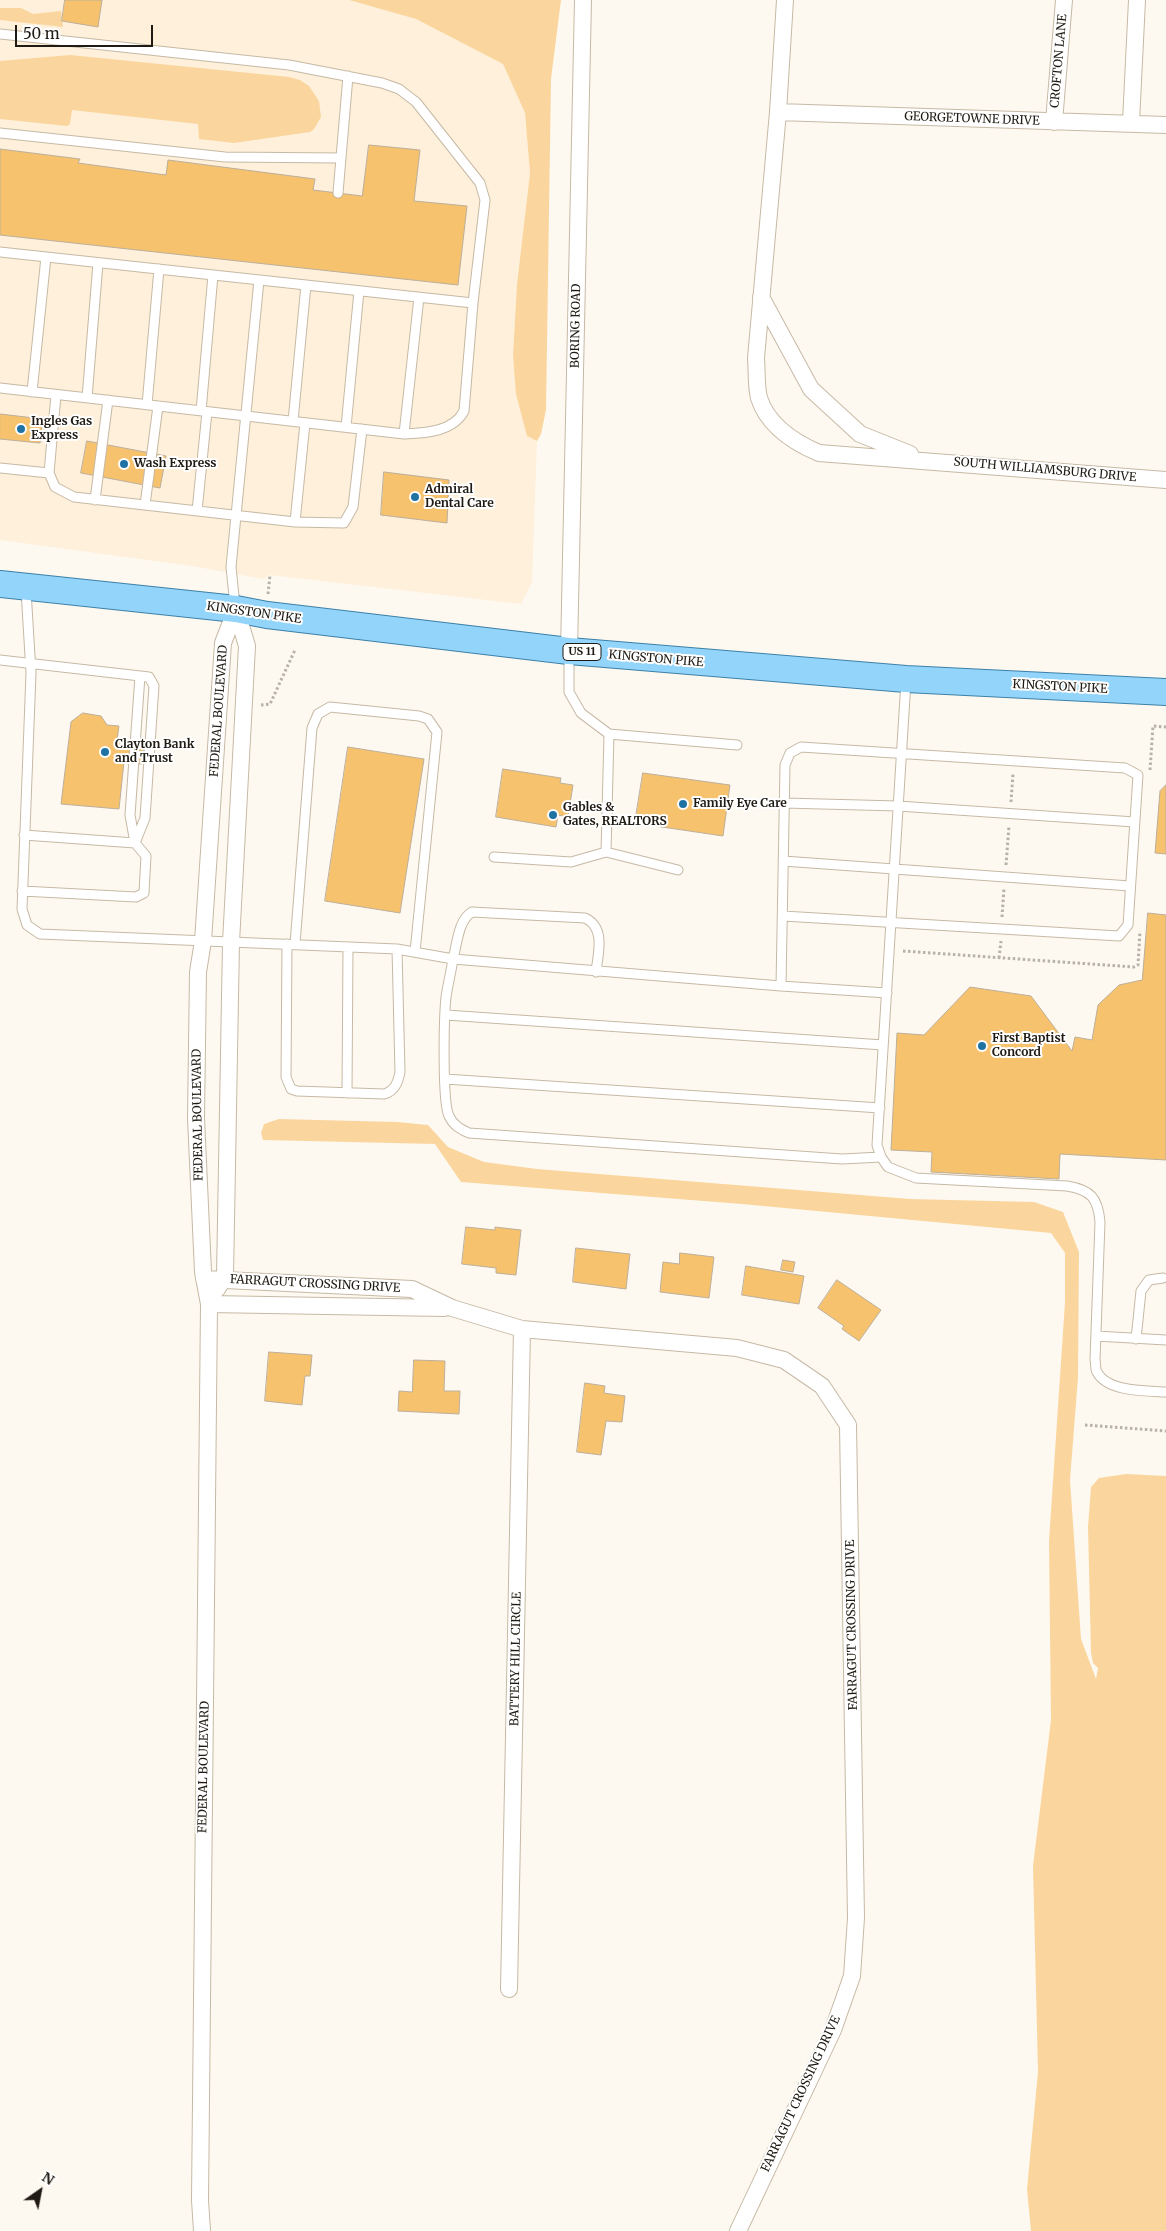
<!DOCTYPE html>
<html>
<head>
<meta charset="utf-8">
<style>
	body { margin:0 }
	#map { position:relative; width:1166px; height:2231px; overflow:hidden; background:#fef9f0; font-family:Merriweather,serif }
	canvas { display:block }
	.north { position:absolute; left:15px; top:2166px; width:50px; height:50px; -webkit-text-stroke:4px #fff; paint-order:stroke; rotate:33deg; font-size:14px; font-weight:700; line-height:20px; text-align:center; color:#1f1a13 }
	.north::after { content:''; display:block; margin:auto; width:18px; height:22px; background:#1f1a13; clip-path:polygon(50% 0,100% 100%,50% 72%,0 100%) }
	.scale { position:absolute; left:15px; top:25px; width:138px; height:22px; box-sizing:border-box; border:2px solid #1f1a13; border-top:0; padding-left:6px; font-size:15px; line-height:18px; white-space:nowrap; color:#1f1a13; -webkit-text-stroke:4px #fff; paint-order:stroke }
</style>
</head>
<body>
<div id="map">
<canvas width="1166" height="2231"></canvas>
<div class="north">N</div>
<div class="scale">50 m</div>
</div>
<script>
const g = document.querySelector('canvas').getContext('2d');
g.lineJoin = 'round';
function paint(path, color) { g.fillStyle = color; g.fill(path, 'evenodd'); }
function trace(path, color, width, dash) { g.strokeStyle = color; g.lineWidth = width; g.lineCap = dash ? 'butt' : 'round'; g.setLineDash(dash || []); g.stroke(path); }
function write(font, color, halo, rows, align = 'center') {
  g.font = font + ' Merriweather,serif'; g.lineWidth = 4; g.setLineDash([]); g.textBaseline = 'middle'; g.strokeStyle = halo; g.fillStyle = color; for (const [text, x, y, turn = 0] of rows) {
    g.save(); g.translate(x, y); g.rotate((+turn || 0) * Math.PI / 180); g.textAlign = isNaN(turn) ? turn : align; if (halo) g.strokeText(text, 0, 0); g.fillText(text, 0, 0); g.restore();
  }
}
const built = new Path2D(`
	M 0,0 L 349,0 L 416,19 L 503,64 L 525,113 L 530,173 L 517,284 L 513,355 L 527,436 L 537,441 L 532,582 L 521,604 L 270,575 L 263,579 L 192,566 L 0,540 Z`);
const green = new Path2D(`
	M 349,0 L 561,0 L 551,79 L 546,410 L 541,434 L 537,441 L 527,436 L 516,394 L 513,355 L 517,284 L 530,173 L 525,113 L 503,64 L 416,19 Z
	M 0,8 L 21,8 L 33,14 L 61,11 L 63,27 L 0,20 Z
	M 70,55 L 289,77 L 300,80 L 309,86 L 319,101 L 321,117 L 314,129 L 310,132 L 234,143 L 199,139 L 198,124 L 72,110 L 70,124 L 67,126 L 0,119 L 0,61 Z
	M 279,1119 L 397,1122 L 428,1125 L 448,1147 L 484,1162 L 537,1169 L 910,1199 L 1034,1202 L 1063,1212 L 1079,1252 L 1078,1377 L 1070,1480 L 1081,1639 L 1096,1679 L 1098,1668 L 1093,1663 L 1091,1653 L 1088,1527 L 1091,1487 L 1099,1478 L 1126,1474 L 1166,1476 L 1166,2231 L 1031,2231 L 1027,2189 L 1038,2072 L 1033,1866 L 1051,1720 L 1049,1541 L 1065,1302 L 1065,1253 L 1051,1233 L 742,1204 L 461,1182 L 435,1144 L 263,1140 L 261,1133 L 264,1124 Z`);
const building = new Path2D(`
	M 65,0 L 102,0 L 98,27 L 62,21 Z
	M 369,145 L 420,150 L 414,201 L 467,206 L 458,285 L 0,235 L 0,149 L 80,159 L 78,163 L 166,175 L 168,160 L 315,179 L 313,190 L 362,196 Z
	M 0,414 L 43,419 L 40,443 L 0,439 Z
	M 87,441 L 166,456 L 160,488 L 81,473 Z
	M 384,472 L 449,480 L 447,523 L 381,515 Z
	M 83,713 L 101,716 L 107,725 L 119,726 L 117,740 L 144,743 L 142,764 L 124,762 L 119,809 L 61,804 L 71,722 Z
	M 348,747 L 424,759 L 400,913 L 325,901 Z
	M 503,769 L 561,778 L 560,783 L 573,785 L 568,817 L 558,815 L 556,827 L 496,817 Z
	M 643,773 L 730,785 L 723,836 L 635,823 Z
	M 1166,785 L 1166,854 L 1155,853 L 1160,791 Z
	M 1148,913 L 1166,915 L 1166,1160 L 1060,1154 L 1059,1179 L 931,1172 L 932,1152 L 891,1150 L 897,1033 L 924,1035 L 970,987 L 1031,996 L 1072,1051 L 1075,1037 L 1092,1040 L 1098,1005 L 1119,985 L 1142,980 Z
	M 466,1227 L 495,1230 L 495,1227 L 521,1230 L 516,1275 L 496,1273 L 496,1268 L 462,1264 Z
	M 576,1248 L 630,1254 L 626,1289 L 573,1282 Z
	M 680,1253 L 714,1257 L 709,1298 L 660,1292 L 663,1262 L 679,1264 Z
	M 783,1260 L 795,1262 L 793,1272 L 781,1270 Z
	M 746,1266 L 804,1276 L 799,1304 L 742,1295 Z
	M 837,1280 L 881,1310 L 859,1341 L 842,1329 L 844,1326 L 818,1308 Z
	M 269,1352 L 312,1355 L 310,1376 L 305,1376 L 302,1405 L 265,1401 Z
	M 414,1360 L 445,1361 L 444,1391 L 460,1391 L 459,1414 L 398,1411 L 399,1391 L 412,1392 Z
	M 585,1383 L 605,1386 L 604,1393 L 625,1396 L 622,1422 L 606,1421 L 601,1455 L 577,1452 Z`);
const path = new Path2D(`
	M 268,594 L 270,575
	M 261,705 L 270,704 L 295,650
	M 1150,770 L 1153,726 L 1166,727
	M 1011,802 L 1013,774
	M 1006,865 L 1009,826
	M 1002,917 L 1004,888
	M 903,951 L 1134,967 L 1138,965 L 1140,931
	M 999,958 L 1001,941
	M 1085,1425 L 1166,1431`);
const lane = new Path2D(`
	M 0,34 L 289,65 L 382,83 L 399,89 L 416,102 L 480,183 L 485,200 L 473,303 L 464,411 C 453,432 425,433 404,434 L 0,388
	M 0,133 L 225,157 L 341,158
	M 338,193 L 348,76
	M 0,252 L 473,303
	M 32,392 L 46,257
	M 87,398 L 98,263
	M 147,405 L 159,269
	M 201,411 L 213,275
	M 293,421 L 306,285
	M 346,427 L 359,291
	M 404,434 L 419,297
	M 0,468 L 49,473 L 55,487 L 74,497 L 295,522 L 344,523 L 353,507 L 362,429
	M 49,473 L 56,395
	M 95,500 L 108,400
	M 145,505 L 158,406
	M 197,511 L 207,412
	M 295,522 L 305,423
	M 26,590 L 31,673 L 22,909 L 27,925 L 40,934 L 397,949 L 453,959 C 457,945 458,920 472,912 L 585,918 C 606,928 598,953 596,972
	M 235,606 L 231,567 L 259,280
	M 569,654 L 569,692 L 581,713 L 609,734 L 737,745
	M 0,660 L 149,677 L 154,686 L 145,818 L 135,843
	M 906,681 L 877,1145 L 881,1157 L 888,1167 L 916,1178 L 1067,1186 C 1091,1190 1098,1198 1100,1222 L 1095,1360 C 1096,1363 1095,1369 1097,1372 C 1107,1392 1147,1391 1166,1392
	M 784,803 L 898,806 L 1135,822
	M 24,835 L 135,843
	M 606,852 L 609,734
	M 494,857 L 571,862 L 606,852 L 678,870
	M 783,861 L 1130,886
	M 22,891 L 136,897 L 144,893 L 146,856 L 135,843 L 130,815 L 140,676
	M 783,916 L 1119,936 L 1128,925 L 1138,775 L 1125,768 L 801,747 L 790,753 L 785,765 L 781,986 L 887,993
	M 287,944 L 286,1077 L 291,1089 L 297,1091 L 384,1094 C 395,1091 398,1082 400,1072 L 397,949
	M 295,944 L 312,728 L 318,714 L 330,707 L 419,716 L 428,719 L 437,732 L 415,952
	M 781,986 L 453,959 C 451,972 448,984 446,997 C 444,1016 442,1102 449,1116 C 453,1125 460,1129 469,1133 L 842,1159 L 881,1157
	M 446,1015 L 883,1045
	M 445,1079 L 880,1108
	M 347,1093 L 348,947
	M 1096,1336 L 1166,1340
	M 1136,1339 L 1141,1291 L 1149,1280 L 1163,1278`);
const street = new Path2D(`
	M 785,0 L 778,112 L 756,358 C 757,371 756,386 759,398 C 768,426 793,442 819,453 L 1166,480
	M 778,112 L 1166,125
	M 1054,122 L 1064,0
	M 1131,122 L 1137,0
	M 761,297 L 811,389 L 860,434 L 910,454
	M 569,651 L 583,0
	M 204,1279 L 412,1289 L 452,1308 L 522,1329 L 737,1348 L 784,1360 L 822,1386 L 848,1425 L 856,1918 L 852,1976 L 833,2030 L 738,2231
	M 217,1289 L 225,1276 L 231,942 L 247,646 L 236,609
	M 209,1304 L 444,1308
	M 509,1989 L 522,1329
	M 202,2231 L 200,2200 L 209,1304 L 203,1272 L 196,1118 L 198,972 L 203,941 L 223,643 L 236,609`);
const primary = new Path2D(`
	M 0,584 L 236,609 L 267,615 L 569,651 L 906,679 L 1166,692`);
const markers = [
	[21,429,5,"#1f73a3"],
	[124,464,5,"#1f73a3"],
	[415,497,5,"#1f73a3"],
	[105,752,5,"#1f73a3"],
	[683,804,5,"#1f73a3"],
	[553,815,5,"#1f73a3"],
	[982,1046,5,"#1f73a3"]
];
const shields = [
	[582,652,38]
];
const shieldNames = [
	["US 11",582,652]
];
const streetNames = [
	["CROFTON LANE",1059,61,-85],
	["GEORGETOWNE DRIVE",972,119,2],
	["BORING ROAD",576,326,-89],
	["SOUTH WILLIAMSBURG DRIVE",1045,470,5],
	["KINGSTON PIKE",254,613,8],
	["KINGSTON PIKE",656,659,5],
	["KINGSTON PIKE",1060,687,3],
	["FEDERAL BOULEVARD",219,711,-86],
	["FEDERAL BOULEVARD",198,1115,-91],
	["FARRAGUT CROSSING DRIVE",315,1284,3],
	["FARRAGUT CROSSING DRIVE",852,1625,-91],
	["BATTERY HILL CIRCLE",516,1659,-89],
	["FEDERAL BOULEVARD",204,1767,-89],
	["FARRAGUT CROSSING DRIVE",801,2094,-65]
];
const poiNames = [
	["Ingles Gas",31,422],
	["Express",31,436],
	["Wash Express",134,464],
	["Admiral",425,490],
	["Dental Care",425,504],
	["Clayton Bank",115,745],
	["and Trust",115,759],
	["Family Eye Care",693,804],
	["Gables &",563,808],
	["Gates, REALTORS",563,822],
	["First Baptist",992,1039],
	["Concord",992,1053]
];
paint(built, '#fef0da');
paint(green, '#fad69e');
paint(building, '#f6c26d');
trace(building, '#bcaf9b', 1);
trace(lane, '#c6b9a5', 11);
trace(street, '#c6b9a5', 18);
trace(primary, '#3c80a8', 28);
trace(path, '#b6b1a9', 3, [2.5, 2.5]);
trace(lane, '#fff', 9);
trace(street, '#fff', 16);
trace(primary, '#93d4fb', 26);
for (const [x, y, r, color] of markers) { const dot = new Path2D(); dot.arc(x, y, r, 0, 2 * Math.PI); g.fillStyle = color; g.fill(dot); trace(dot, '#fff', 2); }
for (const [x, y, w] of shields) { const box = new Path2D(); box.roundRect(x - w / 2, y - 8.5, w, 17, 4); g.fillStyle = '#fff'; g.fill(box); trace(box, '#1f1a13', 1); }
write('bold 11px', '#1f1a13', null, shieldNames);
write('12px', '#1f1a13', '#fff', streetNames);
write('bold 12px', '#1f1a13', '#fff', poiNames, 'left');
</script>
</body>
</html>
